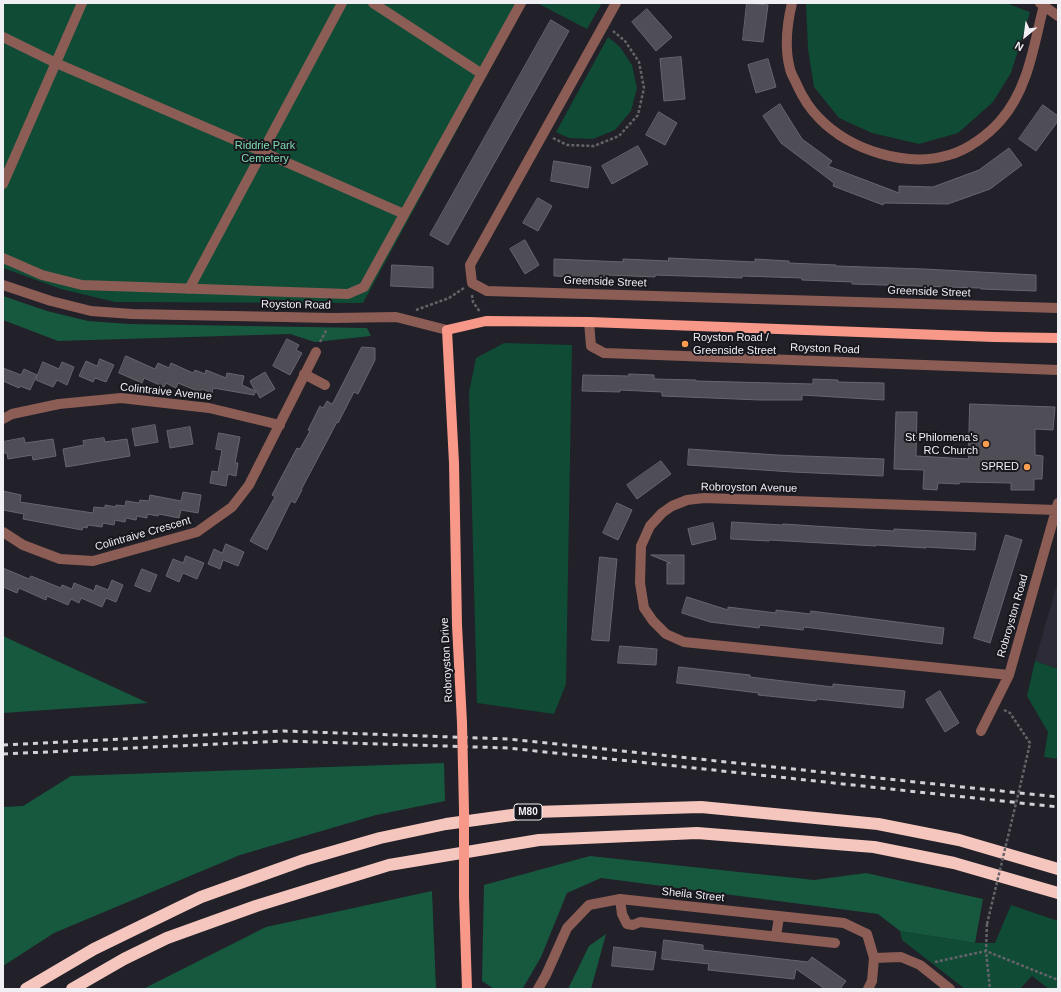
<!DOCTYPE html>
<html>
<head>
<meta charset="utf-8">
<style>
	body { margin:0 }
	#map { position:relative; width:1061px; height:992px; overflow:hidden; background:#222028; font-family:Helvetica,sans-serif }
	canvas { display:block }
	.frame { position:absolute; inset:0; border:4px solid #f0eff4; pointer-events:none }
	.north { position:absolute; left:1005px; top:16px; width:40px; height:40px; -webkit-text-stroke:3px #19171e; paint-order:stroke; rotate:209deg; font-size:11px; font-weight:700; line-height:16px; text-align:center; color:#f0eff4 }
	.north::after { content:''; display:block; margin:auto; width:14px; height:18px; background:#f0eff4; clip-path:polygon(50% 0,100% 100%,50% 72%,0 100%) }
</style>
</head>
<body>
<div id="map">
<canvas width="1061" height="992"></canvas>
<div class="frame"></div>
<div class="north">N</div>
</div>
<script>
const g = document.querySelector('canvas').getContext('2d');
g.lineJoin = 'round';
function paint(path, color) { g.fillStyle = color; g.fill(path, 'evenodd'); }
function trace(path, color, width, dash) { g.strokeStyle = color; g.lineWidth = width; g.lineCap = dash ? 'butt' : 'round'; g.setLineDash(dash || []); g.stroke(path); }
function write(font, color, halo, rows, align = 'center') {
  g.font = font + ' Helvetica,sans-serif'; g.lineWidth = 4; g.setLineDash([]); g.textBaseline = 'middle'; g.strokeStyle = halo; g.fillStyle = color; for (const [text, x, y, turn = 0] of rows) {
    g.save(); g.translate(x, y); g.rotate((+turn || 0) * Math.PI / 180); g.textAlign = isNaN(turn) ? turn : align; if (halo) g.strokeText(text, 0, 0); g.fillText(text, 0, 0); g.restore();
  }
}
const built = new Path2D(`
	M 1058,581 L 1058,669 L 1035,661 Z`);
const green = new Path2D(`
	M 3,3 L 526,3 L 363,303 L 115,302 L 61,289 L 3,268 Z
	M 537,3 L 602,3 L 587,29 Z
	M 806,3 L 1006,3 L 1030,12 L 1011,73 L 993,102 L 958,133 L 919,144 L 872,133 L 839,118 L 814,87 L 808,49 Z
	M 608,37 L 620,47 L 632,65 L 637,88 L 631,111 L 615,130 L 593,139 L 569,138 L 556,132 Z
	M 504,343 L 572,345 L 566,684 L 554,714 L 477,703 L 469,392 L 476,358 Z
	M 1035,661 L 1058,669 L 1058,759 L 1044,757 L 1048,732 L 1027,696 Z
	M 1011,905 L 1058,921 L 1058,989 L 1049,989 L 1032,976 L 1020,989 L 965,989 L 902,940 L 900,931 L 975,943 L 995,943 Z`);
const forest = new Path2D(`
	M 3,296 L 47,311 L 88,321 L 129,324 L 367,328 L 371,336 L 315,342 L 290,334 L 58,341 L 3,320 Z
	M 3,636 L 148,703 L 3,713 Z
	M 444,763 L 445,801 L 376,815 L 240,855 L 54,933 L 3,966 L 3,807 L 23,806 L 71,776 Z
	M 590,856 L 814,880 L 866,873 L 983,899 L 975,943 L 900,931 L 878,914 L 601,878 L 567,893 L 541,957 L 523,988 L 494,989 L 482,981 L 484,885 Z
	M 432,891 L 436,989 L 143,989 L 266,927 Z
	M 606,934 L 591,989 L 568,989 L 589,946 Z`);
const building = new Path2D(`
	M 747,3 L 768,5 L 763,42 L 743,40 Z
	M 647,9 L 672,37 L 656,51 L 632,22 Z
	M 551,20 L 569,31 L 448,245 L 430,235 Z
	M 681,57 L 685,99 L 664,101 L 660,59 Z
	M 768,59 L 776,87 L 756,93 L 748,65 Z
	M 780,104 L 802,139 L 832,161 L 828,166 L 899,193 L 899,186 L 933,187 L 979,170 L 1009,148 L 1022,165 L 990,189 L 948,204 L 884,203 L 883,205 L 833,186 L 834,183 L 781,143 L 763,116 Z
	M 1043,105 L 1058,116 L 1058,121 L 1036,151 L 1019,139 Z
	M 659,112 L 677,123 L 665,145 L 646,135 Z
	M 638,146 L 648,164 L 612,184 L 602,166 Z
	M 554,161 L 591,167 L 588,188 L 551,181 Z
	M 538,198 L 552,206 L 538,231 L 523,223 Z
	M 525,240 L 539,265 L 525,274 L 510,249 Z
	M 669,258 L 755,262 L 755,259 L 789,261 L 789,263 L 836,265 L 836,266 L 924,269 L 1036,275 L 1036,291 L 981,289 L 981,288 L 852,284 L 852,282 L 802,280 L 802,278 L 742,276 L 742,278 L 655,275 L 655,277 L 608,275 L 608,278 L 554,276 L 554,259 L 623,262 L 623,259 L 668,261 Z
	M 392,265 L 433,267 L 433,288 L 391,286 Z
	M 287,339 L 299,345 L 296,350 L 302,353 L 290,375 L 273,366 Z
	M 362,347 L 375,348 L 375,360 L 358,394 L 354,392 L 338,423 L 337,422 L 301,490 L 302,490 L 295,503 L 291,501 L 267,550 L 250,541 L 275,497 L 272,495 L 297,448 L 300,449 L 310,431 L 308,430 L 320,406 L 323,408 L 327,401 L 332,404 Z
	M 126,356 L 155,369 L 158,363 L 169,368 L 171,363 L 193,373 L 195,370 L 205,374 L 206,370 L 226,378 L 227,373 L 244,376 L 242,385 L 255,391 L 250,381 L 265,372 L 275,389 L 260,398 L 256,391 L 254,395 L 213,388 L 212,393 L 202,389 L 200,392 L 178,383 L 176,388 L 166,383 L 164,387 L 144,378 L 142,383 L 119,373 Z
	M 100,359 L 114,365 L 106,382 L 95,378 L 93,382 L 79,376 L 86,361 L 97,366 Z
	M 43,362 L 59,369 L 62,362 L 74,367 L 67,385 L 57,380 L 53,387 L 36,380 Z
	M 3,368 L 21,375 L 24,369 L 37,375 L 30,390 L 20,386 L 19,388 L 3,381 Z
	M 629,374 L 654,375 L 654,379 L 696,380 L 696,381 L 813,384 L 813,379 L 838,380 L 838,382 L 884,383 L 884,400 L 802,395 L 802,400 L 760,400 L 662,396 L 662,392 L 620,390 L 620,392 L 582,391 L 583,375 L 629,376 Z
	M 970,404 L 1055,407 L 1053,430 L 1035,429 L 1035,455 L 1043,456 L 1042,479 L 1034,479 L 1034,490 L 1011,490 L 1011,483 L 960,482 L 959,484 L 938,483 L 937,490 L 923,489 L 924,470 L 894,469 L 896,412 L 917,412 L 916,456 L 968,459 Z
	M 155,425 L 158,442 L 135,446 L 132,429 Z
	M 190,427 L 193,444 L 170,448 L 167,431 Z
	M 219,433 L 240,437 L 235,463 L 238,463 L 236,476 L 228,474 L 226,486 L 210,483 L 212,471 L 218,472 L 222,450 L 216,449 Z
	M 24,438 L 25,443 L 53,439 L 56,456 L 33,460 L 32,455 L 8,459 L 7,453 L 3,453 L 3,442 Z
	M 104,438 L 105,442 L 127,439 L 130,456 L 66,467 L 63,449 L 84,445 L 83,441 Z
	M 689,449 L 777,455 L 884,459 L 883,476 L 792,472 L 688,465 Z
	M 661,461 L 671,474 L 637,499 L 627,485 Z
	M 3,491 L 21,495 L 20,502 L 93,513 L 94,507 L 105,508 L 105,505 L 116,507 L 116,505 L 125,506 L 126,501 L 139,503 L 140,500 L 149,501 L 150,495 L 181,501 L 183,492 L 201,495 L 198,513 L 181,510 L 179,518 L 159,514 L 158,516 L 147,514 L 147,518 L 137,516 L 136,520 L 126,518 L 125,522 L 115,520 L 114,525 L 103,523 L 102,527 L 88,525 L 87,528 L 83,527 L 82,530 L 23,519 L 24,514 L 3,510 Z
	M 617,503 L 632,510 L 618,540 L 603,533 Z
	M 732,522 L 782,525 L 783,524 L 894,531 L 894,529 L 976,533 L 975,550 L 926,547 L 926,548 L 876,545 L 876,546 L 769,540 L 769,541 L 731,539 Z
	M 713,523 L 716,539 L 692,545 L 688,529 Z
	M 1006,535 L 1022,540 L 990,643 L 974,638 Z
	M 226,544 L 244,552 L 238,566 L 223,560 L 220,569 L 208,564 L 214,549 L 222,553 Z
	M 651,555 L 684,555 L 684,584 L 667,584 L 667,563 L 670,563 Z
	M 186,556 L 204,563 L 197,579 L 183,573 L 179,582 L 166,576 L 173,559 L 183,563 Z
	M 600,557 L 617,559 L 609,641 L 592,640 Z
	M 3,568 L 29,579 L 31,576 L 61,588 L 62,585 L 72,589 L 74,583 L 94,591 L 96,585 L 108,590 L 112,580 L 123,585 L 116,602 L 106,598 L 102,607 L 81,598 L 79,603 L 71,599 L 68,605 L 47,596 L 46,600 L 19,588 L 17,593 L 3,587 Z
	M 142,569 L 157,575 L 150,592 L 135,586 Z
	M 687,597 L 728,610 L 728,607 L 776,613 L 776,610 L 810,614 L 811,611 L 944,628 L 942,644 L 804,627 L 803,630 L 760,625 L 759,628 L 710,622 L 682,613 Z
	M 620,646 L 657,649 L 656,665 L 618,663 Z
	M 679,667 L 750,675 L 750,677 L 833,687 L 833,684 L 905,691 L 903,708 L 817,699 L 816,701 L 758,695 L 759,693 L 677,683 Z
	M 940,691 L 959,723 L 945,732 L 926,700 Z
	M 664,940 L 703,945 L 703,950 L 808,962 L 812,957 L 846,981 L 840,989 L 825,989 L 796,969 L 794,979 L 708,970 L 709,964 L 662,959 Z
	M 614,947 L 656,952 L 653,970 L 612,966 Z`);
const path = new Path2D(`
	M 553,138 L 567,145 L 594,146 L 619,136 L 638,115 L 644,88 L 639,62 L 625,41 L 613,31
	M 472,295 L 473,302 L 480,312
	M 416,310 L 449,298 L 464,288
	M 320,342 L 327,329
	M 1004,710 L 1010,713 L 1030,743 L 1023,774
	M 987,924 L 986,951 L 990,989
	M 935,962 L 986,951 L 1058,980`);
const minor = new Path2D(`
	M 373,3 L 482,74
	M 616,3 L 470,265 L 472,283 L 487,291 L 1058,308
	M 792,3 C 787,24 784,47 790,69 C 791,74 795,80 797,85 C 802,96 810,109 819,118 C 850,150 906,168 949,155 C 968,150 989,134 1001,120 C 1029,88 1034,43 1044,5
	M 1040,3 L 1058,16
	M 3,37 L 56,63 L 263,152 L 404,214
	M 3,184 L 82,3
	M 3,258 L 42,275 L 82,285 L 348,294 L 364,287 L 521,3
	M 3,285 L 51,301 L 91,311 L 132,314 L 333,318 L 396,317 L 447,330
	M 189,289 L 342,3
	M 589,322 L 591,346 L 604,353 L 1058,370
	M 304,374 L 325,385
	M 3,419 L 12,414 L 59,404 L 121,398 L 209,408 L 280,425
	M 3,532 L 23,545 L 60,559 L 93,561 L 197,532 L 232,507 L 249,485 L 316,352
	M 1009,675 L 684,642 L 666,634 L 653,621 L 644,608 L 640,583 L 641,546 L 650,526 L 662,513 L 672,506 L 687,500 L 704,498 L 1056,510
	M 981,731 L 1009,675 L 1058,503
	M 620,899 L 622,914 L 627,924 L 633,925 L 640,922 L 835,943
	M 776,936 L 779,917
	M 874,958 L 901,957 L 920,965 L 950,989
	M 538,989 L 546,975 L 567,928 L 589,905 L 620,899 L 844,923 L 867,934 L 874,958 L 872,981 L 868,989`);
const major = new Path2D(`
	M 462,723 L 457,625 L 454,463 L 447,330 L 486,321 L 589,322 L 994,337 L 1058,338
	M 464,896 L 467,989`);
const highway = new Path2D(`
	M 26,989 L 94,949 L 172,911 L 201,897 L 304,860 L 380,838 L 446,824 L 534,812 L 701,807 L 878,824 L 959,840 L 1058,869
	M 72,989 L 124,959 L 167,938 L 256,906 L 389,865 L 539,840 L 697,833 L 874,847 L 954,863 L 1058,893`);
const rail = new Path2D(`
	M 3,745 L 283,731 L 509,739 L 1058,797
	M 3,754 L 283,741 L 508,748 L 1058,807`);
const pathBridge = new Path2D(`
	M 987,924 L 1023,774`);
const majorBridge = new Path2D(`
	M 462,723 L 464,810 L 464,896`);
const markers = [
	[685,344,4,"#fb9e50"],
	[986,444,4,"#fb9e50"],
	[1027,467,4,"#fb9e50"]
];
const shields = [
	[528,812,28]
];
const shieldNames = [
	["M80",528,812]
];
const parkNames = [
	["Riddrie Park",265,146],
	["Cemetery",265,159]
];
const streetNames = [
	["Greenside Street",605,282,2],
	["Greenside Street",929,292,2],
	["Royston Road",296,305,1],
	["Royston Road",825,349,2],
	["Colintraive Avenue",166,392,6],
	["Robroyston Avenue",749,488,1],
	["Colintraive Crescent",143,534,-16],
	["Robroyston Road",1013,616,-74],
	["Robroyston Drive",447,660,-93],
	["Sheila Street",693,895,6]
];
const poiNames = [
	["Royston Road /",693,338,"left"],
	["Greenside Street",693,351,"left"],
	["St Philomena's",978,438],
	["RC Church",978,451],
	["SPRED",1019,467]
];
paint(built, '#2e2b38');
paint(green, '#0f4b35');
paint(forest, '#16593f');
paint(building, '#4f4d56');
trace(building, '#67656e', 1);
trace(path, '#65636a', 2.5, [3, 2]);
trace(minor, '#8c5d55', 10);
trace(major, '#f79888', 10);
trace(highway, '#f5c6bd', 12);
trace(rail, '#d2d1d6', 3, [5, 5]);
trace(pathBridge, '#65636a', 2.5, [3, 2]);
trace(majorBridge, '#f79888', 10);
for (const [x, y, r, color] of markers) { const dot = new Path2D(); dot.arc(x, y, r, 0, 2 * Math.PI); g.fillStyle = color; g.fill(dot); trace(dot, '#19171e', 1.5); }
for (const [x, y, w] of shields) { const box = new Path2D(); box.roundRect(x - w / 2, y - 8, w, 16, 3); g.fillStyle = '#19171e'; g.fill(box); trace(box, '#f0eff4', 1); }
write('bold 10px', '#f0eff4', null, shieldNames);
write('11px', '#7ddbb1', '#19171e', parkNames);
write('11px', '#f0eff4', '#19171e', streetNames);
write('11px', '#f0eff4', '#19171e', poiNames, 'right');
</script>
</body>
</html>
